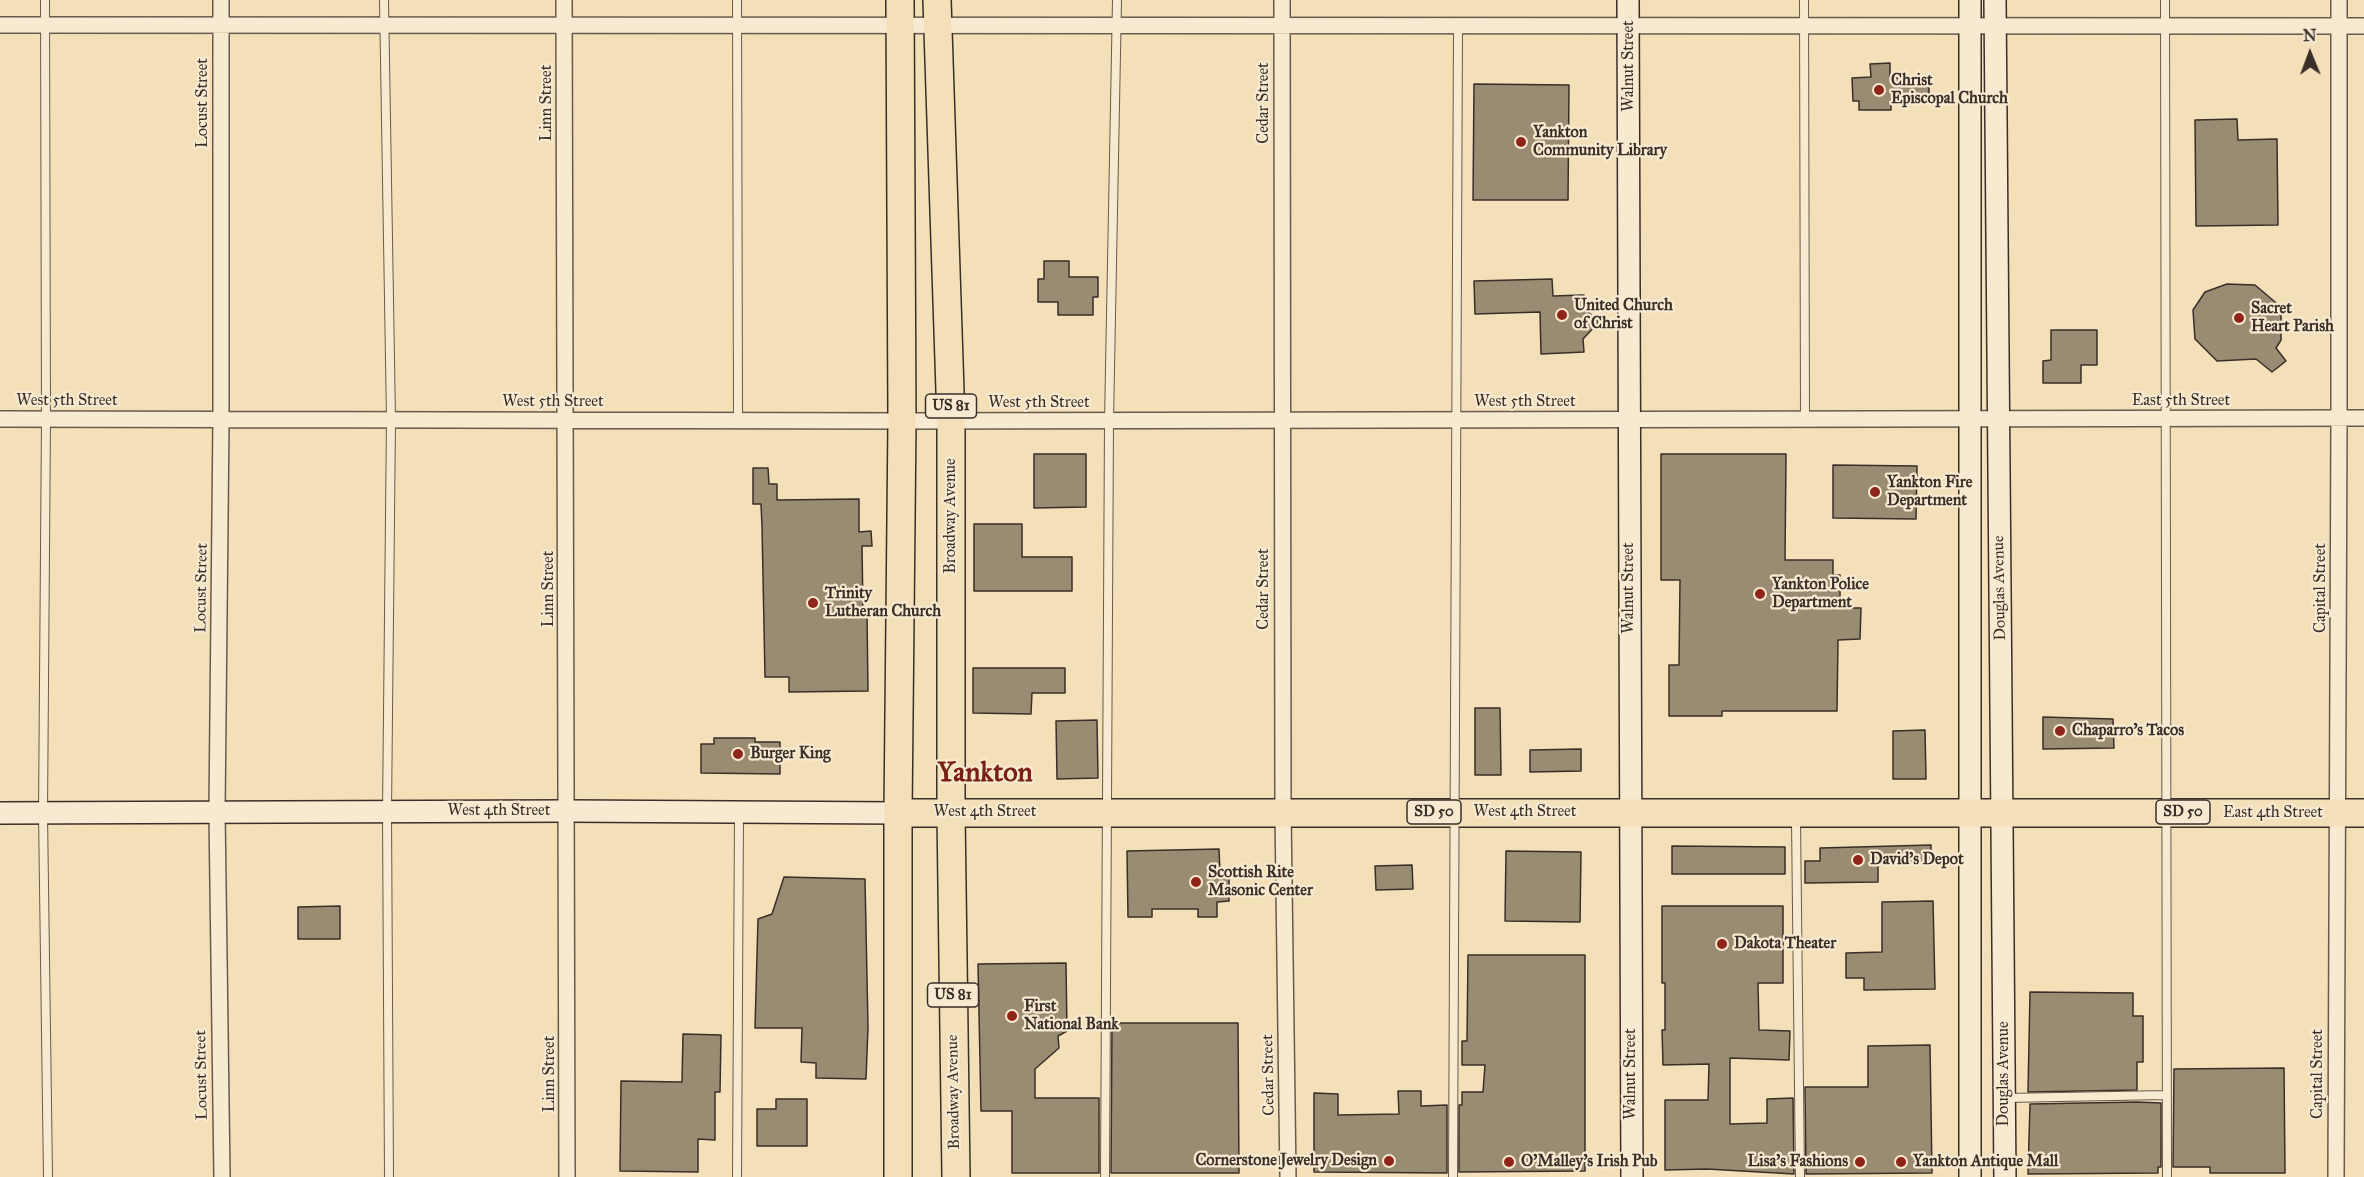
<!DOCTYPE html>
<html>
<head>
<meta charset="utf-8">
<style>
	body { margin:0 }
	#map { position:relative; width:2364px; height:1177px; overflow:hidden; background:#f3dfb8; font-family:"IM FELL Great Primer",serif }
	canvas { display:block }
	.north { position:absolute; left:2280px; top:24px; width:60px; height:60px; -webkit-text-stroke:4px #f7ead1; paint-order:stroke; rotate:359deg; font-size:16px; font-weight:700; line-height:24px; text-align:center; color:#3a2f28 }
	.north::after { content:''; display:block; margin:auto; width:21px; height:27px; background:#3a2f28; clip-path:polygon(50% 0,100% 100%,50% 72%,0 100%) }
</style>
</head>
<body>
<div id="map">
<canvas width="2364" height="1177"></canvas>
<div class="north">N</div>
</div>
<script>
const g = document.querySelector('canvas').getContext('2d');
g.lineJoin = 'round';
function paint(path, color) { g.fillStyle = color; g.fill(path, 'evenodd'); }
function trace(path, color, width, dash) { g.strokeStyle = color; g.lineWidth = width; g.lineCap = dash ? 'butt' : 'round'; g.setLineDash(dash || []); g.stroke(path); }
function write(font, color, halo, rows, align = 'center') {
  g.font = font + ' "IM FELL Great Primer",serif'; g.lineWidth = 4.5; g.setLineDash([]); g.textBaseline = 'middle'; g.strokeStyle = halo; g.fillStyle = color; for (const [text, x, y, turn = 0] of rows) {
    g.save(); g.translate(x, y); g.rotate((+turn || 0) * Math.PI / 180); g.textAlign = isNaN(turn) ? turn : align; if (halo) g.strokeText(text, 0, 0); g.fillText(text, 0, 0); g.restore();
  }
}
const building = new Path2D(`
	M 1890,63 L 1890,78 L 1929,77 L 1929,100 L 1891,100 L 1891,110 L 1859,110 L 1859,101 L 1853,101 L 1852,78 L 1871,77 L 1870,64 Z
	M 1474,84 L 1569,85 L 1568,200 L 1473,200 Z
	M 2237,119 L 2238,140 L 2277,139 L 2278,225 L 2196,226 L 2195,120 Z
	M 1044,261 L 1069,261 L 1069,277 L 1098,277 L 1098,297 L 1093,297 L 1093,315 L 1058,315 L 1058,302 L 1038,302 L 1038,279 L 1044,279 Z
	M 1552,279 L 1553,296 L 1584,295 L 1585,309 L 1599,322 L 1583,339 L 1584,352 L 1541,354 L 1540,312 L 1475,314 L 1474,281 Z
	M 2227,284 L 2255,285 L 2281,307 L 2281,340 L 2276,348 L 2286,361 L 2272,372 L 2256,359 L 2217,361 L 2195,339 L 2193,310 L 2205,292 Z
	M 2051,330 L 2097,330 L 2097,365 L 2081,365 L 2081,383 L 2043,383 L 2043,361 L 2051,360 Z
	M 1034,454 L 1086,454 L 1086,507 L 1034,508 Z
	M 1661,454 L 1786,454 L 1785,560 L 1833,560 L 1833,575 L 1840,575 L 1840,608 L 1861,608 L 1860,639 L 1838,640 L 1837,711 L 1722,711 L 1722,716 L 1669,716 L 1669,665 L 1679,665 L 1680,580 L 1661,580 Z
	M 1833,465 L 1917,466 L 1916,519 L 1833,518 Z
	M 753,468 L 768,468 L 769,484 L 777,484 L 777,500 L 859,499 L 859,532 L 871,531 L 872,546 L 862,546 L 863,613 L 867,613 L 868,691 L 789,692 L 789,677 L 765,677 L 762,526 L 761,504 L 753,504 Z
	M 974,524 L 1022,524 L 1022,557 L 1072,557 L 1072,591 L 974,591 Z
	M 973,668 L 1065,668 L 1065,693 L 1032,693 L 1031,714 L 973,713 Z
	M 1475,708 L 1500,708 L 1501,775 L 1475,775 Z
	M 2043,717 L 2113,719 L 2114,748 L 2043,749 Z
	M 1097,720 L 1098,778 L 1057,779 L 1056,721 Z
	M 1925,730 L 1926,779 L 1893,779 L 1893,731 Z
	M 714,738 L 755,738 L 755,742 L 780,742 L 780,774 L 701,773 L 701,744 L 714,744 Z
	M 1581,749 L 1581,771 L 1530,772 L 1530,750 Z
	M 1931,845 L 1931,862 L 1878,863 L 1878,882 L 1805,883 L 1805,861 L 1820,861 L 1820,848 Z
	M 1672,846 L 1785,847 L 1785,874 L 1672,874 Z
	M 1219,849 L 1220,872 L 1229,871 L 1229,901 L 1217,902 L 1217,917 L 1198,917 L 1198,909 L 1152,909 L 1152,917 L 1128,917 L 1127,851 Z
	M 1506,851 L 1581,852 L 1580,922 L 1505,921 Z
	M 1412,865 L 1413,889 L 1376,890 L 1375,866 Z
	M 784,877 L 865,879 L 868,1027 L 866,1079 L 816,1078 L 816,1063 L 801,1062 L 802,1028 L 755,1028 L 758,919 L 772,914 Z
	M 1933,901 L 1935,989 L 1864,990 L 1864,978 L 1846,978 L 1846,953 L 1882,952 L 1882,902 Z
	M 340,906 L 340,939 L 298,939 L 298,907 Z
	M 1662,906 L 1783,906 L 1783,983 L 1758,983 L 1759,1030 L 1790,1031 L 1789,1060 L 1730,1058 L 1730,1124 L 1767,1123 L 1767,1099 L 1793,1098 L 1794,1174 L 1707,1169 L 1665,1170 L 1665,1100 L 1708,1100 L 1709,1064 L 1663,1065 L 1662,1030 L 1665,1030 L 1665,983 L 1662,983 Z
	M 1468,955 L 1585,955 L 1585,1171 L 1459,1172 L 1459,1105 L 1462,1105 L 1462,1092 L 1483,1092 L 1485,1065 L 1462,1065 L 1462,1041 L 1467,1041 Z
	M 1066,963 L 1067,1031 L 1058,1036 L 1059,1048 L 1035,1069 L 1035,1098 L 1099,1098 L 1099,1173 L 1012,1173 L 1012,1111 L 981,1111 L 978,964 Z
	M 2030,992 L 2133,993 L 2133,1016 L 2143,1016 L 2143,1062 L 2137,1062 L 2137,1090 L 2028,1092 Z
	M 1112,1023 L 1238,1023 L 1239,1173 L 1111,1173 Z
	M 683,1034 L 721,1035 L 720,1092 L 715,1092 L 715,1140 L 698,1139 L 698,1172 L 620,1171 L 621,1081 L 682,1082 Z
	M 1930,1045 L 1932,1173 L 1806,1174 L 1805,1087 L 1868,1087 L 1868,1046 Z
	M 2284,1068 L 2285,1173 L 2210,1173 L 2210,1167 L 2173,1167 L 2174,1069 Z
	M 1398,1091 L 1421,1091 L 1421,1106 L 1447,1105 L 1447,1173 L 1314,1172 L 1314,1093 L 1338,1094 L 1338,1115 L 1399,1114 Z
	M 776,1099 L 807,1099 L 807,1146 L 757,1146 L 757,1109 L 776,1109 Z
	M 2137,1102 L 2161,1103 L 2161,1167 L 2158,1167 L 2158,1173 L 2028,1174 L 2030,1104 Z`);
const lane = new Path2D(`
	M 45,0 L 46,418 L 43,813 L 48,1177
	M 384,0 L 391,419 L 387,812 L 389,1177
	M 737,0 L 738,420
	M 1804,0 L 1805,420
	M 2165,0 L 2167,1177
	M 1796,819 L 1800,1177
	M 2006,1098 L 2166,1095
	M 737,1177 L 739,813
	M 1105,1177 L 1109,421 L 1117,0
	M 1453,1177 L 1458,25`);
const street = new Path2D(`
	M 221,0 L 221,419 L 217,812 L 222,1177
	M 564,0 L 567,1177
	M 1282,0 L 1283,812 L 1288,1177
	M 0,25 L 2364,26
	M 0,419 L 902,421 L 2364,418
	M 2336,1177 L 2339,418 L 2339,0`);
const secondary = new Path2D(`
	M 1628,0 L 1632,1177
	M 1970,0 L 1970,1177
	M 1995,0 L 2005,1177
	M 0,813 L 568,811 L 898,813`);
const highway = new Path2D(`
	M 937,0 L 951,421 L 951,813 L 956,1177
	M 898,813 L 2364,813
	M 898,1177 L 898,813 L 902,421 L 900,0`);
const markers = [
	[1879,90,6,"#8f2418"],
	[1521,142,6,"#8f2418"],
	[1562,315,6,"#8f2418"],
	[2239,318,6,"#8f2418"],
	[1875,492,6,"#8f2418"],
	[1760,594,6,"#8f2418"],
	[813,603,6,"#8f2418"],
	[2060,731,6,"#8f2418"],
	[738,754,6,"#8f2418"],
	[1858,860,6,"#8f2418"],
	[1196,882,6,"#8f2418"],
	[1722,944,6,"#8f2418"],
	[1012,1016,6,"#8f2418"],
	[1389,1161,6,"#8f2418"],
	[1509,1162,6,"#8f2418"],
	[1860,1162,6,"#8f2418"],
	[1901,1162,6,"#8f2418"]
];
const shields = [
	[951,406,51],
	[1434,812,54],
	[2183,812,54],
	[953,995,51]
];
const shieldNames = [
	["US 81",951,406],
	["SD 50",1434,812],
	["SD 50",2183,812],
	["US 81",953,995]
];
const streetNames = [
	["Walnut Street",1629,66,-90],
	["Locust Street",203,103,-90],
	["Linn Street",547,103,-90],
	["Cedar Street",1264,103,-90],
	["West 5th Street",67,401],
	["East 5th Street",2181,401],
	["West 5th Street",553,402],
	["West 5th Street",1525,402],
	["West 5th Street",1039,403],
	["Broadway Avenue",951,516,-90],
	["Locust Street",202,588,-89],
	["Walnut Street",1629,588,-90],
	["Douglas Avenue",2000,588,-91],
	["Capital Street",2321,588,-90],
	["Linn Street",549,589,-90],
	["Cedar Street",1264,589,-90],
	["West 4th Street",499,811],
	["West 4th Street",985,812],
	["West 4th Street",1525,812],
	["East 4th Street",2273,813],
	["Linn Street",550,1074,-90],
	["Walnut Street",1631,1074,-90],
	["Douglas Avenue",2004,1074,-90],
	["Capital Street",2318,1074,-90],
	["Locust Street",202,1075,-91],
	["Cedar Street",1269,1075,-91],
	["Broadway Avenue",954,1092,-91]
];
const poiNames = [
	["Christ",1891,81],
	["Episcopal Church",1891,99],
	["Yankton",1533,133],
	["Community Library",1533,151],
	["United Church",1574,306],
	["of Christ",1574,324],
	["Sacret",2251,309],
	["Heart Parish",2251,327],
	["Yankton Fire",1887,483],
	["Department",1887,501],
	["Yankton Police",1772,585],
	["Department",1772,603],
	["Trinity",825,594],
	["Lutheran Church",825,612],
	["Chaparro's Tacos",2072,731],
	["Burger King",750,754],
	["David's Depot",1870,860],
	["Scottish Rite",1208,873],
	["Masonic Center",1208,891],
	["Dakota Theater",1734,944],
	["First",1024,1007],
	["National Bank",1024,1025],
	["Cornerstone Jewelry Design",1377,1161,"right"],
	["O'Malley's Irish Pub",1521,1162],
	["Lisa's Fashions",1848,1162,"right"],
	["Yankton Antique Mall",1913,1162]
];
const townNames = [
	["Yankton",985,774]
];
paint(building, '#9a8b73');
trace(building, '#3a2f28', 1.5);
trace(lane, '#685b4c', 10);
trace(street, '#685b4c', 18);
trace(secondary, '#3a2f28', 24);
trace(highway, '#3a2f28', 30);
trace(lane, '#f7ead1', 8);
trace(street, '#f7ead1', 15);
trace(secondary, '#f7ead1', 21);
trace(highway, '#f3dfb8', 27);
for (const [x, y, r, color] of markers) { const dot = new Path2D(); dot.arc(x, y, r, 0, 2 * Math.PI); g.fillStyle = color; g.fill(dot); trace(dot, '#f7ead1', 2); }
for (const [x, y, w] of shields) { const box = new Path2D(); box.roundRect(x - w / 2, y - 12, w, 24, 4.5); g.fillStyle = '#f7ead1'; g.fill(box); trace(box, '#3a2f28', 1.5); }
write('bold 15px', '#3a2f28', null, shieldNames);
write('16px', '#3a2f28', '#f7ead1', streetNames);
write('bold 16px', '#3a2f28', '#f7ead1', poiNames, 'left');
write('bold 28px', '#7a1f14', '#f7ead1', townNames);
</script>
</body>
</html>
